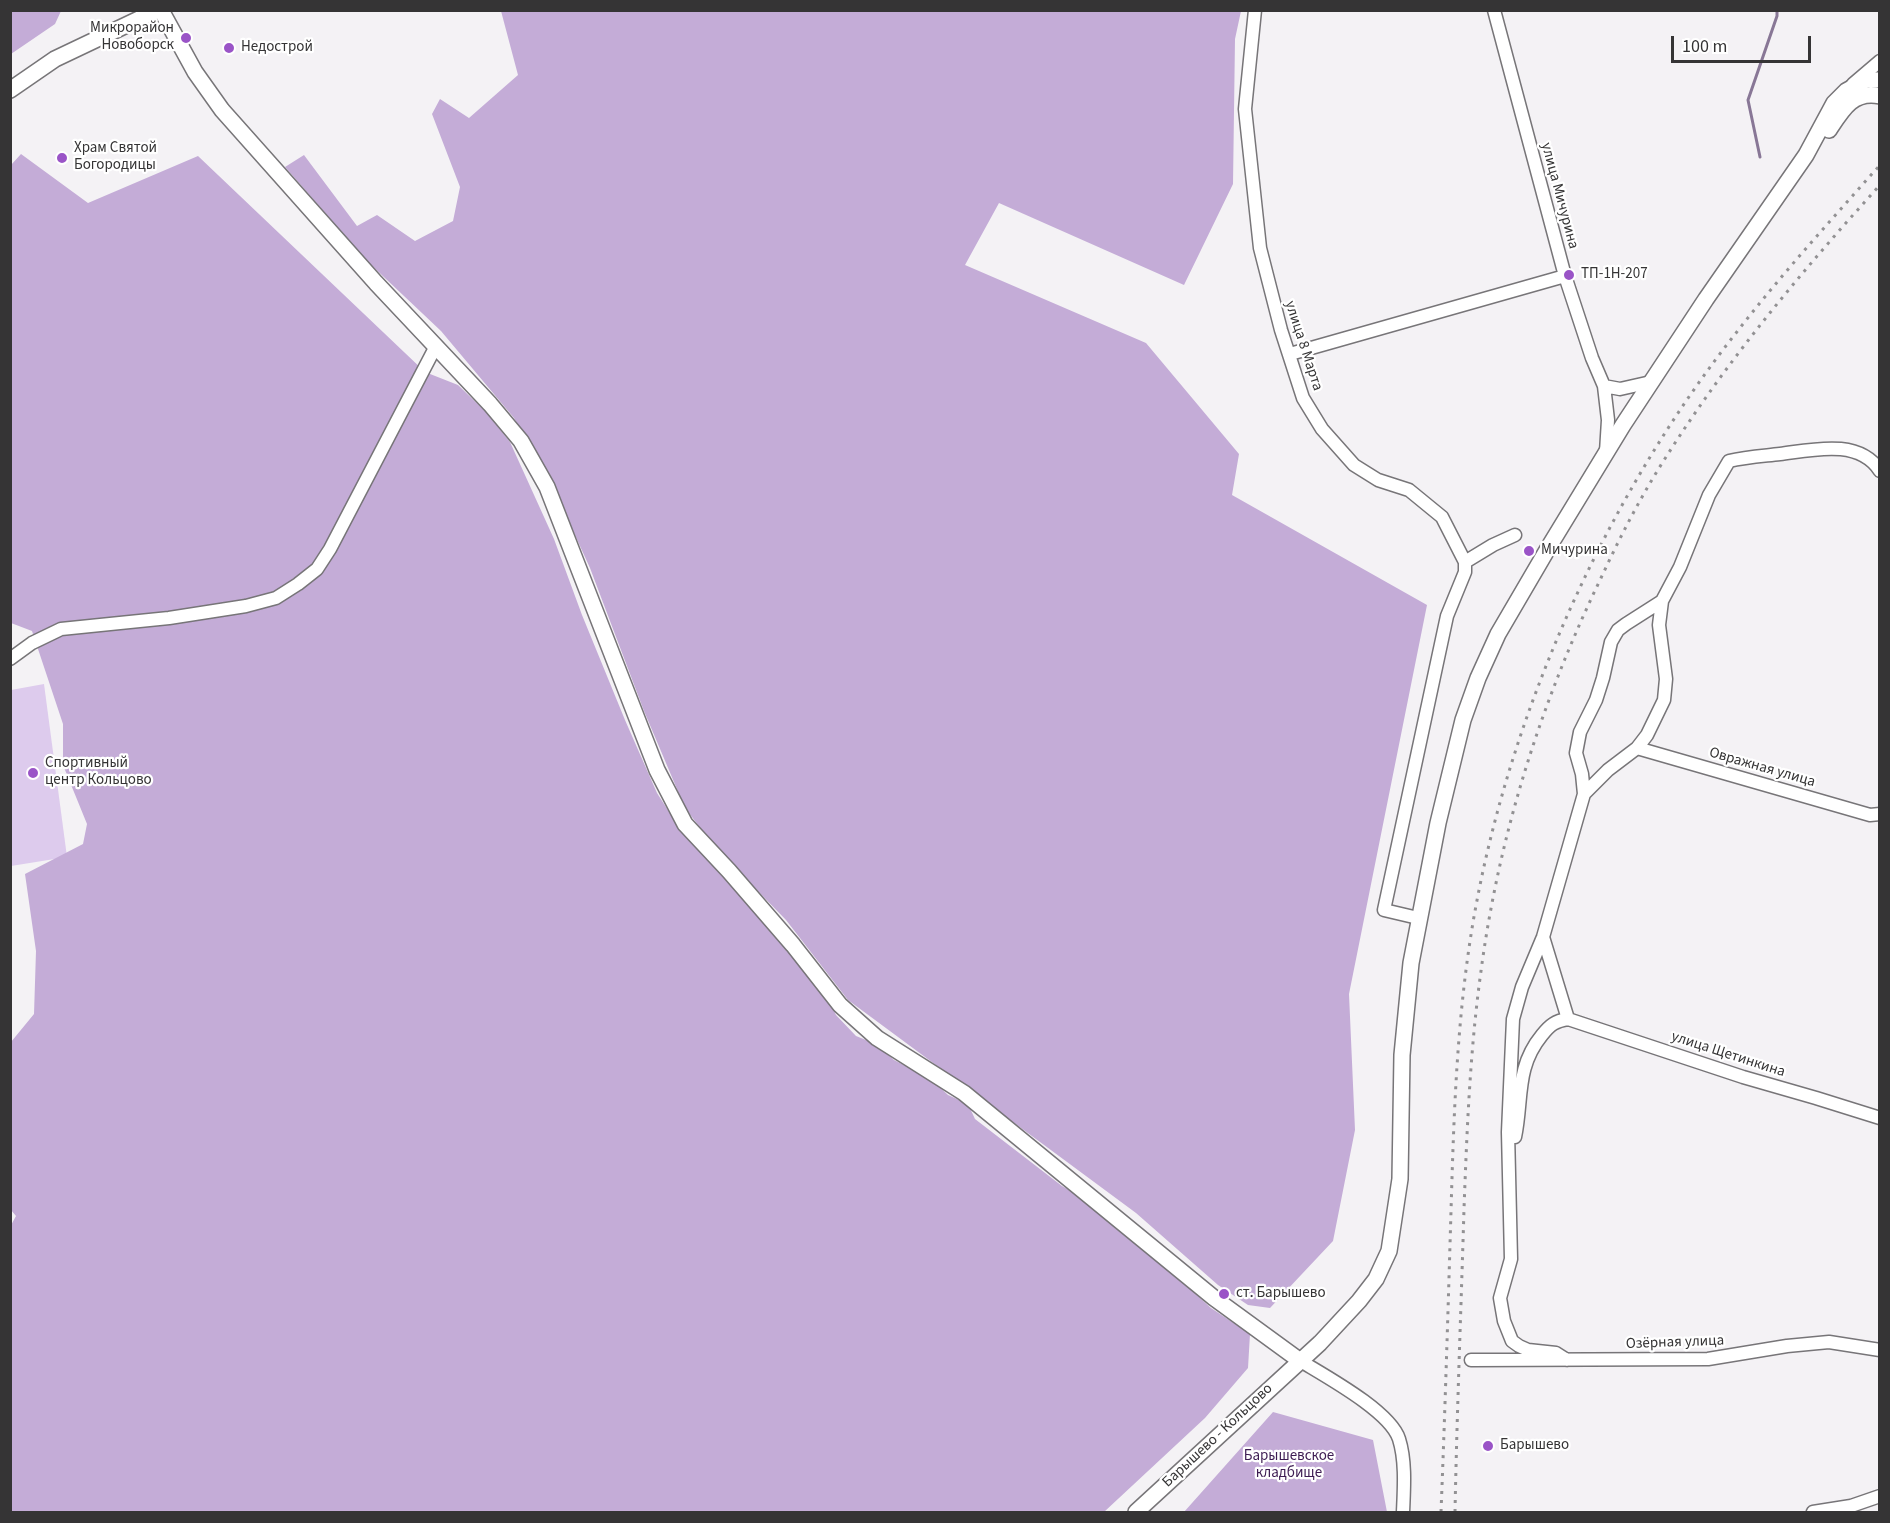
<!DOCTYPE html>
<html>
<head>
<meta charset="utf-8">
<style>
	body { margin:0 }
	#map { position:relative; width:1890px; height:1523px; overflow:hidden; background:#f4f2f5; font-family:"Source Sans 3",sans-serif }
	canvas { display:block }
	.frame { position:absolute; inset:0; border:12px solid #353435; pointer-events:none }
	.scale { position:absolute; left:1671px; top:36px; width:140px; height:27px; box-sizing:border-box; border:3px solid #353435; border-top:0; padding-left:8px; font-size:18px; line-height:21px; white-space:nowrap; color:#353435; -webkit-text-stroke:4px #fff; paint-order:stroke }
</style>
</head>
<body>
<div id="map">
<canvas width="1890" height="1523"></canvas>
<div class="frame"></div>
<div class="scale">100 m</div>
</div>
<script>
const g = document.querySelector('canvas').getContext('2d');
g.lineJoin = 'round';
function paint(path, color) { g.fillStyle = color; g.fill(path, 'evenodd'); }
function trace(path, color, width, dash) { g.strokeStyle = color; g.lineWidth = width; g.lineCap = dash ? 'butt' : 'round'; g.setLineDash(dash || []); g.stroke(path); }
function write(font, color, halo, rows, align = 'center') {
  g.font = font + ' "Source Sans 3",sans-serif'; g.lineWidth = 4.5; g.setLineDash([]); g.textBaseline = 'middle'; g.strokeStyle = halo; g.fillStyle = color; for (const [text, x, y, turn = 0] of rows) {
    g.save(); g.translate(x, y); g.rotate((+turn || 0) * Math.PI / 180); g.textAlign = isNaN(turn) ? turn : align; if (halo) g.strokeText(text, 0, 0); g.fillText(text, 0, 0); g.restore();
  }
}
const green = new Path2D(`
	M 44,684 L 67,857 L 11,866 L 11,690 Z`);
const forest = new Path2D(`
	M 11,10 L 61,10 L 61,11 L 55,24 L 11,54 Z
	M 501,11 L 1241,11 L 1235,39 L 1233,184 L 1184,285 L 999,203 L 965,265 L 1146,343 L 1239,454 L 1232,495 L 1427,605 L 1349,994 L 1355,1130 L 1333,1241 L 1270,1308 L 1248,1305 L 1218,1285 L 1136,1213 L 848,1000 L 786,920 L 715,847 L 685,808 L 644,711 L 590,568 L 554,489 L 514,418 L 441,331 L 368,262 L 285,167 L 304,155 L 357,226 L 377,215 L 415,241 L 453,221 L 460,187 L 432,114 L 440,99 L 469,118 L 518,75 Z
	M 21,154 L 88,203 L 198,156 L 425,372 L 458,385 L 485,411 L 510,442 L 554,539 L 582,615 L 625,720 L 657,793 L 680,829 L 716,866 L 828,998 L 836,1015 L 856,1036 L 876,1044 L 894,1060 L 931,1079 L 948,1095 L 968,1104 L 975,1119 L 1062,1186 L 1093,1204 L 1115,1228 L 1169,1270 L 1211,1308 L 1250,1334 L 1248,1368 L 1205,1418 L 1104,1512 L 11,1512 L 10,1227 L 16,1216 L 11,1210 L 11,1042 L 34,1014 L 36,951 L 25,874 L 83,844 L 87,824 L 63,765 L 63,724 L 32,631 L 11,623 L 11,165 Z
	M 1273,1412 L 1373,1440 L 1387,1512 L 1184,1512 Z`);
const stream = new Path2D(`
	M 1760,157 L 1748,100 L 1777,16 L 1777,10`);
const minor = new Path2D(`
	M 1255,10 L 1245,109 L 1260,248 L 1281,330 L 1303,398 L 1322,429 L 1354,465 L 1378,480 L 1409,490 L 1442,517 L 1465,562 L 1493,545 L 1515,535
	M 1494,10 L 1565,276 L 1592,358 L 1604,386 L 1608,420 L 1606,452
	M 1853,84 L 1880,61
	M 1290,354 L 1565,276
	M 1604,386 L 1620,389 L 1651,382
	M 10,659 L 32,643 L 61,629 L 169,618 L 246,606 L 276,598 L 298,584 L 317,569 L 330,549 L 436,346
	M 1637,748 L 1870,815 L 1880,814
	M 1584,794 L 1582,774 L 1576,753 L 1580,732 L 1596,700 L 1603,678 L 1611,642 L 1618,630 L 1626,624 L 1662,601
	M 1418,918 L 1384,910 L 1447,616 L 1465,572 L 1465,562
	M 1543,937 L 1568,1019
	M 1515,1137 C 1523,1099 1515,1068 1542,1035 C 1550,1025 1555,1021 1568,1019 L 1743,1077 L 1816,1098 L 1880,1118
	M 1299,1360 C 1325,1376 1390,1411 1399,1439 C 1406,1461 1404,1489 1403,1512
	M 1471,1360 L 1708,1359 L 1787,1346 L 1829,1342 L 1880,1350
	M 1567,1360 L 1556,1353 L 1528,1350 L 1519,1346 L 1512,1341 L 1504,1321 L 1500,1298 L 1511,1259 L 1508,1132 L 1513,1019 L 1522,987 L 1543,937 L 1584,794 L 1608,770 L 1637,748 L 1647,735 L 1664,700 L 1666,679 L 1659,625 L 1662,601 L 1680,567 L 1709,495 L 1729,461 C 1746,457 1763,456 1780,454 C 1812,450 1859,438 1880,471
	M 1813,1512 L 1851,1506 L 1880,1496`);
const major = new Path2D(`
	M 161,10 L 195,72 L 222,110 L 376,283 L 490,404 L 521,441 L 547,487 L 657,770 L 685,824 L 729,871 L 793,945 L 840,1005 L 877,1038 L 964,1093 L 1214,1298 L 1299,1360
	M 10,90 L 55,59 L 158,10
	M 1829,130 C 1842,110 1853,90 1880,96
	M 1136,1512 L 1320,1343 L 1359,1301 L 1376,1279 L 1389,1251 L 1400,1179 L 1402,1055 L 1411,963 L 1438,823 L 1463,720 L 1478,678 L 1498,634 L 1550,545 L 1623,425 L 1706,299 L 1806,155 L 1834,103 L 1846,91 L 1866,80 L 1880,80`);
const rail = new Path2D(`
	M 1441,1512 C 1445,1412 1448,1312 1451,1211 C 1454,1110 1457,1011 1475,911 C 1512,707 1608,495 1736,333 C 1781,275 1831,220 1880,165
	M 1455,1512 C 1457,1411 1461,1310 1464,1209 C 1467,1129 1470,1050 1481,971 C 1499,835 1541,702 1601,578 C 1620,537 1641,496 1666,457 C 1728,359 1802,271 1880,185`);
const markers = [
	[186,38,6,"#9a54c7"],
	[229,48,6,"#9a54c7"],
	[62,158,6,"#9a54c7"],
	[1569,275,6,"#9a54c7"],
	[1529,551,6,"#9a54c7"],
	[33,773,6,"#9a54c7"],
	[1224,1294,6,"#9a54c7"],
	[1488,1446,6,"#9a54c7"]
];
const poiNames = [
	["Микрорайон",174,29,"right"],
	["Новоборск",174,46,"right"],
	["Недострой",241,48],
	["Храм Святой",74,149],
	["Богородицы",74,166],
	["ТП-1Н-207",1581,275],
	["Мичурина",1541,551],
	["Спортивный",45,764],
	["центр Кольцово",45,781],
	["ст. Барышево",1236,1294],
	["Барышево",1500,1446]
];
const streetNames = [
	["улица Мичурина",1559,196,75],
	["улица 8 Марта",1303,346,72],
	["Овражная улица",1762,768,16],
	["улица Щетинкина",1728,1055,18],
	["Озёрная улица",1675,1343,-2],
	["Барышево - Кольцово",1218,1436,-43]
];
const parkNames = [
	["Барышевское",1289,1457],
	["кладбище",1289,1474]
];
paint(green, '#ddcbed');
paint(forest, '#c4acd7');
trace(stream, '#887796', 3);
trace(minor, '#777578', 15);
trace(major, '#777578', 18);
trace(minor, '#fff', 12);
trace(major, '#fff', 15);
trace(rail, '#929193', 3, [3, 6]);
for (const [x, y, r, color] of markers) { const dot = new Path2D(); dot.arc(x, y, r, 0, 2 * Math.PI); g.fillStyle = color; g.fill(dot); trace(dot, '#fff', 2); }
write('15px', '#353435', '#fff', poiNames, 'left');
write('15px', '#353435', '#fff', streetNames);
write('15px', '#3d1c52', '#fff', parkNames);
</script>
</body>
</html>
